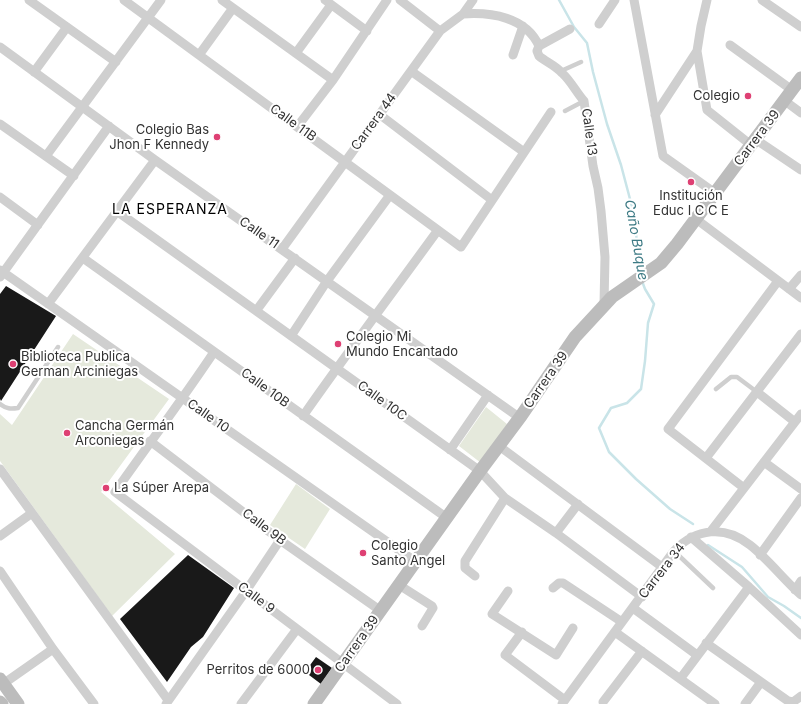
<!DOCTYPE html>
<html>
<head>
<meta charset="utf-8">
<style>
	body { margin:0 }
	canvas { display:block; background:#fff }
</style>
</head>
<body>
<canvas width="801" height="704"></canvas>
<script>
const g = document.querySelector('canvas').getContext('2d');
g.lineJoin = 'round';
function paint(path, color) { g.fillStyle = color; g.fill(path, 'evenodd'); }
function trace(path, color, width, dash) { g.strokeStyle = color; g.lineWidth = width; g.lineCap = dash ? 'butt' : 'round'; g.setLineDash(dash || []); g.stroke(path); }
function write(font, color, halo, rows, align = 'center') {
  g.font = font + ' Inter,sans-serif'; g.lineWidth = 4; g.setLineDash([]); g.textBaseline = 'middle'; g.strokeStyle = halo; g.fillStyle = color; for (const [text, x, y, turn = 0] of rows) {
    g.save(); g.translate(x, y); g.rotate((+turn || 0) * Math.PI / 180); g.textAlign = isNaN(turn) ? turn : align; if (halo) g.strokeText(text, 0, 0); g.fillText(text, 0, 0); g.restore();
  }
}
const green = new Path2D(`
	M 73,334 L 169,399 L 101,492 L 175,554 L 112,616 L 0,461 L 0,414 L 12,425 Z
	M 486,407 L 507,424 L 481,463 L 459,446 Z
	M 296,484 L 330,509 L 305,549 L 270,525 Z`);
const stream = new Path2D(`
	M 559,0 L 574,27 L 587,43 L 593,72 L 607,124 L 621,165 L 635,218 L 639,273
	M 642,281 L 645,289 L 654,304 L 648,323 L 645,361 L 641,389 L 627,403 L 611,408 L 599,428 L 609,452 L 636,479 L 670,509 L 693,524
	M 708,545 L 742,567 L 768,597 L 784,606 L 801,618`);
const building = new Path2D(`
	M 6,286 L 56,316 L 1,401 L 0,399 L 0,294 Z
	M 188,555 L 234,588 L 203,637 L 191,647 L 167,682 L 120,619 Z
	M 316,657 L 332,668 L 321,684 L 305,672 Z`);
const lane = new Path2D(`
	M 561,71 L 581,62
	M 565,111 L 584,101
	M 716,389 L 731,377 L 737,377 L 757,392
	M 0,404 C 6,409 11,409 18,408 L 58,347
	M 674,551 L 713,588`);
const street = new Path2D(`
	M 29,0 L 116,62
	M 124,0 L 461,247 L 551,112
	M 222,0 L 333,80
	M 325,0 L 367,31
	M 400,0 L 440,31
	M 634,0 L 663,156 L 715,193
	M 762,0 L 801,27
	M 463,14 C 491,12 526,17 539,46 L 537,51 L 539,56 C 546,62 555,65 562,73 C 571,81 576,92 584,101 L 593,166 L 598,188 L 601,211 L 605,257 L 604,304
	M 599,24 L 615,0
	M 730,45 L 792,90
	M 539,46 L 570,29
	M 0,47 L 155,160 L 520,418
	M 697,51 L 707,110 L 751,145
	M 296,53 L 331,5
	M 199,55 L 233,8
	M 513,55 L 523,26
	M 411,71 L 524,152
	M 34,72 L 67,27
	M 785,101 L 801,113
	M 379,114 L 492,200
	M 655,115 L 697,51 L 701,26 L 707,0
	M 0,124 L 74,176
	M 297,127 L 333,80 L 387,0
	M 755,139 L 801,170
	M 46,156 L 161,0
	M 0,197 L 38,225
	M 118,212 L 480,471 L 505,498 L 556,533 L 642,597
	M 696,219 L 801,298
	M 282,249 L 440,31 L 463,14 L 473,0
	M 83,258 L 447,518
	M 0,270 L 416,562
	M 0,277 L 109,126
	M 789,289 L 801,275
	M 48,304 L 155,160
	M 256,311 L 295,258
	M 291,336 L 327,281 L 390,195
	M 214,352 C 182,400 148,445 115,492 L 397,704
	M 757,392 L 795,422
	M 303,416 C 347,353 393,292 438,230
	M 150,441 L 280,540 L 381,611
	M 499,446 L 662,567
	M 450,450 L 488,395
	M 706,458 L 801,334
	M 764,462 L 801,489
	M 0,469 L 168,700
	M 744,488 L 668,429 L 778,281
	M 711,531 L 801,414
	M 556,533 L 578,504
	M 0,536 L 32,513
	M 691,537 L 749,587 L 801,635
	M 760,555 L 801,498
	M 0,571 L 53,649 L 94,704
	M 475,576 L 465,568 L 465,561 L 505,498
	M 399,585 L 432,606 L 433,608 L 422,626
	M 553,588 L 559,583 L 563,583 L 622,622
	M 795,590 L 801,581
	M 508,591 L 492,614 L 556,655 L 573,628
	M 633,608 L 697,655
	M 522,632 L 505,655 L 565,700
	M 615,632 L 715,704
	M 706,643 L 788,701 L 793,702 L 801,696
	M 680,679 L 749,587
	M 3,684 L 53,649
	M 603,702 L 642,651
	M 166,704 L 246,591 L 280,540
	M 241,704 L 297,629
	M 562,704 L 674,551 C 696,528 725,525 750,545 C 768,559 783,579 801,595
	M 745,704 L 761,682`);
const secondary = new Path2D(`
	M 0,679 L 18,704
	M 0,702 L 2,704
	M 314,704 L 480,471 L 521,416 L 575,337 L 612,297 L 661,263 L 677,244 L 801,78`);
const markers = [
	[748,96,4,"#de4073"],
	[217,137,4,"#de4073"],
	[691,182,4,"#de4073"],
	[338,344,4,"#de4073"],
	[13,364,4,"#de4073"],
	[67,433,4,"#de4073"],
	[106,488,4,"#de4073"],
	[363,553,4,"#de4073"],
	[318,670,4,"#de4073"]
];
const poiNames = [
	["Colegio",740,96,"right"],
	["Colegio Bas",209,130,"right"],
	["Jhon F Kennedy",209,145,"right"],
	["Institución",691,196,"center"],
	["Educ I C C E",691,211,"center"],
	["Colegio Mi",346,337],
	["Mundo Encantado",346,352],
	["Biblioteca Publica",21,357],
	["German Arciniegas",21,372],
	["Cancha Germán",75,426],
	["Arconiegas",75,441],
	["La Súper Arepa",114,488],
	["Colegio",371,546],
	["Santo Angel",371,561],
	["Perritos de 6000",310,670,"right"]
];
const streetNames = [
	["Carrera 44",374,122,-54],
	["Calle 11B",293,123,36],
	["Calle 13",589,132,82],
	["Carrera 39",757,138,-53],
	["Calle 11",259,233,35],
	["Carrera 39",546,380,-55],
	["Calle 10B",265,388,36],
	["Calle 10C",382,401,36],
	["Calle 10",208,416,35],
	["Calle 9B",264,527,37],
	["Carrera 34",662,571,-52],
	["Calle 9",256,598,37],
	["Carrera 39",357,644,-55]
];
const neighbourhoodNames = [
	["LA ESPERANZA",170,210]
];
const waterNames = [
	["Caño Buque",636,240,80]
];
paint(green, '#e5e9dc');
trace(stream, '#c9e4e8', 2.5);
paint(building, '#191919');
trace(lane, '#cfcfcf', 4.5);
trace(street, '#cfcfcf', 9);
trace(secondary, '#bcbcbc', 13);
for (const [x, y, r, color] of markers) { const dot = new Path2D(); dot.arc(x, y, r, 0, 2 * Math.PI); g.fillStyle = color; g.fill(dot); trace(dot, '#fff', 1.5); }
write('13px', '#323232', '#fff', poiNames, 'left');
write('13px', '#323232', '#fff', streetNames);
g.letterSpacing = '1px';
write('14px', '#000', '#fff', neighbourhoodNames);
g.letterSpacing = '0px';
write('italic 14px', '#3e7b85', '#fff', waterNames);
</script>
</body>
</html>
